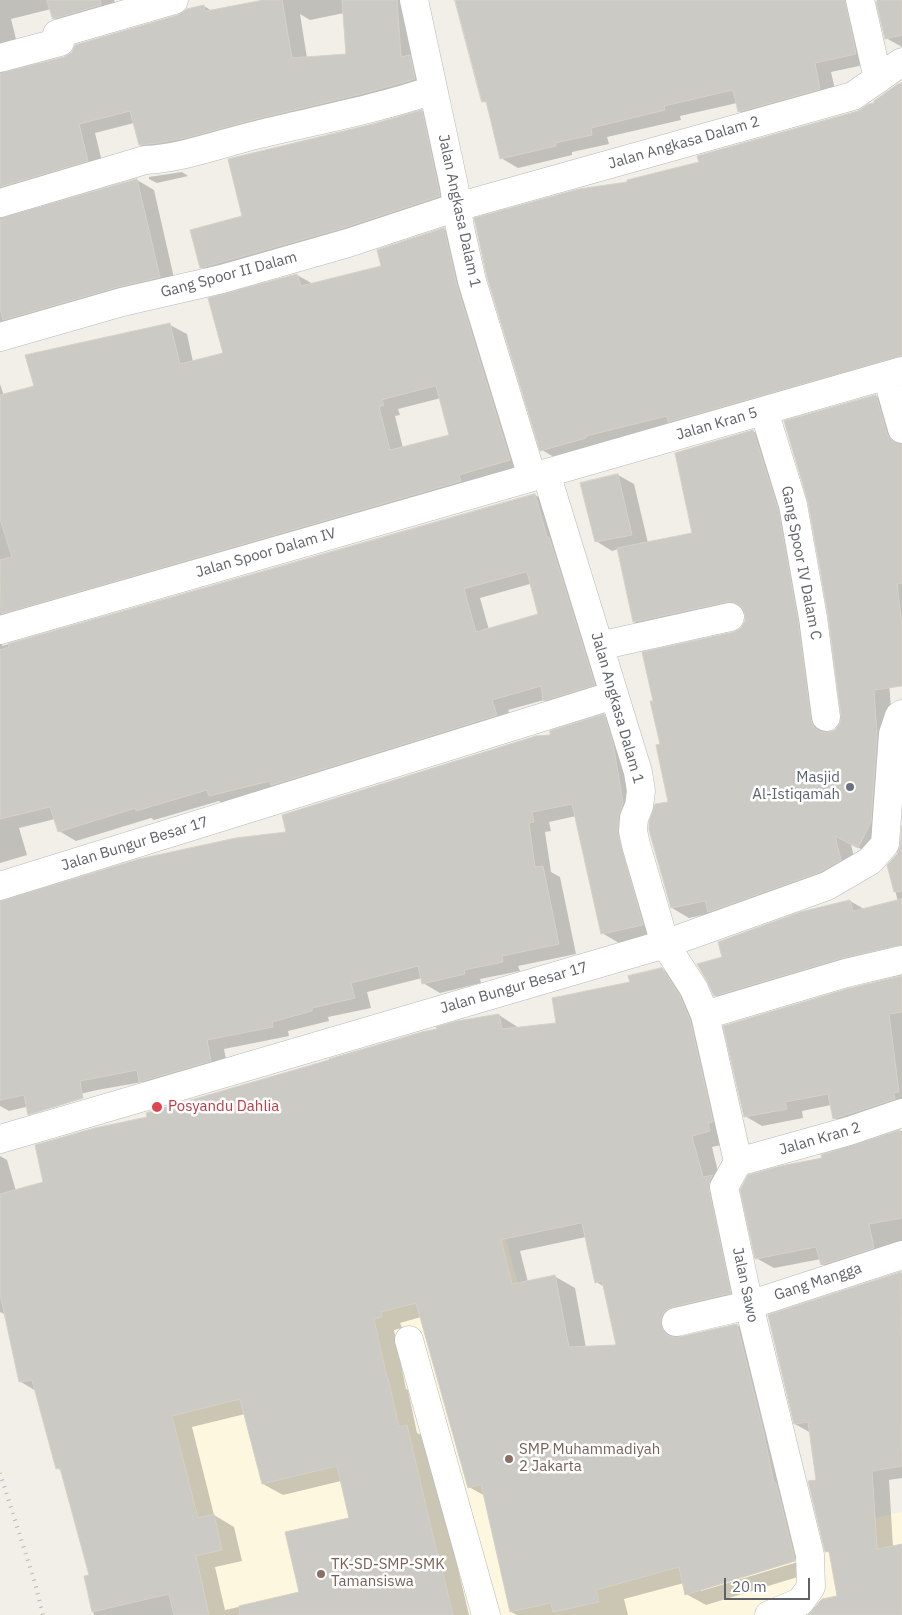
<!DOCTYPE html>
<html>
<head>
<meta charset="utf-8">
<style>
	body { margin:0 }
	#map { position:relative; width:902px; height:1615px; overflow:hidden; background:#f1efe8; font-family:"IBM Plex Sans",sans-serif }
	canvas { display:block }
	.scale { position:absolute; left:724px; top:1578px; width:86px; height:22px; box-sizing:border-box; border:2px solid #5f6368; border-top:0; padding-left:6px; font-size:15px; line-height:18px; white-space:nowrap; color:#5f6368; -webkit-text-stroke:4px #fff; paint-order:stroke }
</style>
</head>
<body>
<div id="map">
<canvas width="902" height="1615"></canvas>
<div class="scale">20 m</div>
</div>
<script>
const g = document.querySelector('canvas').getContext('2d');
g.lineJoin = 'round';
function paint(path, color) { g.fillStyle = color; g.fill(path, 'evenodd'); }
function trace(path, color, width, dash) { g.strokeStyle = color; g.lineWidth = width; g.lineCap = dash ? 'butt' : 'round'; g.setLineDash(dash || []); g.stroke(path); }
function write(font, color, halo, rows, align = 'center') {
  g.font = font + ' "IBM Plex Sans",sans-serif'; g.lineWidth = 5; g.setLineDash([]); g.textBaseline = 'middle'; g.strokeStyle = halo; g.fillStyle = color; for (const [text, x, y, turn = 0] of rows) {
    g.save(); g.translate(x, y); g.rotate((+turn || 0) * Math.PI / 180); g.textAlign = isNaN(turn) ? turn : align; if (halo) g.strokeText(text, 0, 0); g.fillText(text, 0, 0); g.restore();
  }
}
const commercial = new Path2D(`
	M 503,1230 L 601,1581 L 902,1512 L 902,1615 L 174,1615 L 106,1352 Z`);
const shadow = new Path2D(`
	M 0,0 L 114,0 L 118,14 L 70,28 L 54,18 L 51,9 L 11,19 L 19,51 L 2,63 L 3,74 L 65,58 L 204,6 L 212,11 L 261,2 L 261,0 L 411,0 L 431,89 L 157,154 L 140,145 L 134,123 L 95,133 L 104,170 L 2,209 L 2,219 L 137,180 L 154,190 L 176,287 L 0,342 ZM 344,13 L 347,56 L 307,58 L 300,14 L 310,20 Z
	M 456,0 L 865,0 L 873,63 L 831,72 L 837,98 L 756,121 L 739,111 L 737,103 L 680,116 L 681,120 L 607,137 L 609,144 L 572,152 L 572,155 L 518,168 L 501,158 L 488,104 L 483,101 Z
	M 877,0 L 902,0 L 902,47 L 886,38 Z
	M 902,84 L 902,369 L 559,460 L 542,450 L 629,183 L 700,163 L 858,112 L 876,104 Z
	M 422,111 L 436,120 L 454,204 L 216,276 L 201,267 L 243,217 L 373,125 Z
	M 182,172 L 188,176 L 157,183 L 149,179 L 149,177 Z
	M 444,229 L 461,239 L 527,470 L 2,636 L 2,646 L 535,495 L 552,505 L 611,694 L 561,710 L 544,700 L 508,710 L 513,725 L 226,805 L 219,801 L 154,820 L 151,818 L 76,841 L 59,831 L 55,819 L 19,828 L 27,855 L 0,863 L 0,384 L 4,396 L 36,386 L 170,325 L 187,334 L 193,362 L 224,354 L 297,275 L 313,284 L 383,267 ZM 441,398 L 451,436 L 403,448 L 395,416 L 400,415 L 398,409 ZM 530,584 L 540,614 L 489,630 L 480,598 Z
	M 876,396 L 893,406 L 902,438 L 902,635 L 882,594 L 894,746 L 875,856 L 851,844 L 857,870 L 712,913 L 689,918 L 672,908 L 670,802 L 654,702 L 734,633 L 742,629 L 746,622 L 745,611 L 651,632 L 634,622 L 618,549 L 612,551 L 596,541 L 618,475 L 634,484 L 648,543 L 694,534 L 753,431 L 770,441 L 829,734 L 836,731 L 841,724 Z
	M 604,716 L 621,726 L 659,934 L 619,943 L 602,933 L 576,816 L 549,822 L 551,831 L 545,832 L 551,872 L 560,877 L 576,954 L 518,966 L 520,971 L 480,979 L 481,983 L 440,993 L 423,983 L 422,978 L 367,992 L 371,1008 L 328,1017 L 329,1021 L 288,1031 L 289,1036 L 224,1049 L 228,1070 L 157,1091 L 142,1082 L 97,1090 L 9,1111 L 0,1106 L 0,902 L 287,833 Z
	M 902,889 L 902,957 L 732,1005 L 715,995 L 724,958 L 850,901 L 864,909 L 898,902 L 895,890 Z
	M 662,969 L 682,981 L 730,1143 L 712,1147 L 750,1304 L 681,1329 L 680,1338 L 737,1325 L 757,1337 L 814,1572 L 706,1605 L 686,1594 L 684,1583 L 624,1599 L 628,1615 L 517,1615 L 511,1612 L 485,1496 L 469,1487 L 421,1317 L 400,1323 L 402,1328 L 394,1330 L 406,1389 L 408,1390 L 417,1433 L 427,1438 L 469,1615 L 94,1615 L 85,1577 L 91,1576 L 62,1471 L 57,1468 L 36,1391 L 21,1382 L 6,1315 L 0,1312 L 0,1156 L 7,1160 L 16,1191 L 44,1183 L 148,1118 L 499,1015 L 519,1028 L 557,1024 L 631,983 ZM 586,1237 L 596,1282 L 605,1287 L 617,1346 L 586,1348 L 575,1288 L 554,1276 L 528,1282 L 520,1251 ZM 245,1414 L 263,1484 L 283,1495 L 341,1481 L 350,1519 L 300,1593 L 225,1610 L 215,1567 L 242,1561 L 234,1527 L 214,1515 L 192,1427 ZM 800,1558 L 801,1561 L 701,1591 L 701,1588 Z
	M 902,977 L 902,1112 L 851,1128 L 834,1118 L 831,1105 L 802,1111 L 803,1118 L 762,1126 L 745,1116 Z
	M 902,1131 L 902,1254 L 839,1274 L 822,1264 L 821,1259 L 774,1268 L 756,1258 L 823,1159 L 822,1156 Z
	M 902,1273 L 902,1478 L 889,1480 L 893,1547 L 902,1546 L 902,1615 L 813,1615 L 839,1597 L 831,1554 L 826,1551 L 811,1433 L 795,1424 L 769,1316 Z`);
const building = new Path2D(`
	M 47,0 L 100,0 L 101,5 L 53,19 Z
	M 264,0 L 282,0 L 292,58 L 346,54 L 342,0 L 397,0 L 401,57 L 410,55 L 415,79 L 365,93 L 256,119 L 185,138 L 158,143 L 139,145 L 130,111 L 79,124 L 88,161 L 0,187 L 0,73 L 64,57 L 72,52 L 75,45 L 178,15 L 187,9 L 204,5 L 205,11 Z
	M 455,0 L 845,0 L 856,54 L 815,63 L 820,89 L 738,112 L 733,90 L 664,106 L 665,110 L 591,128 L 592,135 L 555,143 L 556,146 L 500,159 L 486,101 L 482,102 Z
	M 886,0 L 902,0 L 902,35 L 885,39 L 876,2 Z
	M 902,83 L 902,356 L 668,422 L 667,416 L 586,436 L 586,438 L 540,451 L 487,277 L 474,218 L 579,189 L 627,182 L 627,180 L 699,162 L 697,156 L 858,111 L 869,104 L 874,103 L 874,101 L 898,84 Z
	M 422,110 L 440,196 L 343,228 L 200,268 L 190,230 L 242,216 L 228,159 L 373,124 Z
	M 137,179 L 160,277 L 118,287 L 3,320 L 0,309 L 0,218 Z
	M 444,228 L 457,286 L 510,460 L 459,475 L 461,481 L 1,614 L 0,560 L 12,557 L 0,519 L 0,395 L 34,386 L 25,355 L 170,323 L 180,364 L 223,353 L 208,298 L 297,274 L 301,286 L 381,266 L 377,250 ZM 436,386 L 449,435 L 390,450 L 379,407 L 384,405 L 382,400 Z
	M 876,395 L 887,434 L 892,440 L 902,444 L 902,583 L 897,584 L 902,626 L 902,686 L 874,690 L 877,736 L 871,822 L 858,848 L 835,836 L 841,860 L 820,872 L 708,912 L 705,901 L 671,908 L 649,830 L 649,822 L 655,804 L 668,802 L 656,745 L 660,744 L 650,701 L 653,701 L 642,652 L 734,632 L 741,628 L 745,621 L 745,614 L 741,606 L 734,602 L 727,602 L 633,622 L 617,548 L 692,533 L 675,453 L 753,430 L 778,509 L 798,620 L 811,720 L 814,727 L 820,732 L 829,732 L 835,730 L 840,723 L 841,715 L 828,615 L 808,502 L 784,421 Z
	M 618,474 L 632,535 L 595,542 L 580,483 Z
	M 535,494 L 547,537 L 549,537 L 595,685 L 543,701 L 541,686 L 492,700 L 497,715 L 275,784 L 271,785 L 270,781 L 209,796 L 207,790 L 136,811 L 136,808 L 58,832 L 50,807 L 0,819 L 0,650 L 9,647 L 8,644 ZM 527,572 L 538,614 L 476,632 L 464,589 Z
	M 604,714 L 613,743 L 623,803 L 618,817 L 618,834 L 643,925 L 601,934 L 572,804 L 532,812 L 534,822 L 529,823 L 535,867 L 543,866 L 559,944 L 502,956 L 503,962 L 464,970 L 465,974 L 422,984 L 418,966 L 351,983 L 355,998 L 312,1008 L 312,1011 L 272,1022 L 273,1027 L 207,1040 L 211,1061 L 139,1082 L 137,1070 L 80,1081 L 83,1098 L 28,1115 L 24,1095 L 0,1100 L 0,901 L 139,859 L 236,838 L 286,832 L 282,815 L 536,736 L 550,735 L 550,731 Z
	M 902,826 L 902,891 L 894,892 L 887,865 L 897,854 L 900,846 Z
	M 902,899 L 902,945 L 842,958 L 714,996 L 707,981 L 697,964 L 722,957 L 718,942 L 800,912 L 850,900 L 853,911 Z
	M 662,968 L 680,996 L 690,1020 L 713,1122 L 708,1123 L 710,1131 L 692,1136 L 703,1177 L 713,1175 L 710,1180 L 709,1190 L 731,1293 L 672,1307 L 665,1311 L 661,1317 L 661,1325 L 665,1333 L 671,1337 L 679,1337 L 737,1324 L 763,1430 L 774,1483 L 776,1483 L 795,1561 L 685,1595 L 679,1567 L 596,1590 L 599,1602 L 553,1612 L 551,1603 L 510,1612 L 481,1484 L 468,1488 L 416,1303 L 381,1312 L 382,1317 L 374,1319 L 387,1378 L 388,1378 L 399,1427 L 407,1425 L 437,1553 L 438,1553 L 453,1615 L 240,1615 L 239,1606 L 299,1592 L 285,1532 L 349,1518 L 337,1466 L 262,1484 L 240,1399 L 172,1416 L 198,1518 L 214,1514 L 222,1550 L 196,1556 L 209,1615 L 174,1615 L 169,1594 L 92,1612 L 84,1576 L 89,1575 L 60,1468 L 56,1469 L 32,1380 L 19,1382 L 0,1294 L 0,1194 L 43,1182 L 35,1145 L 95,1128 L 147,1117 L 146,1113 L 329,1060 L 329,1059 L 422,1032 L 437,1029 L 436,1027 L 457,1021 L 499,1014 L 502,1029 L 556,1023 L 552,998 L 630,982 L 628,976 ZM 582,1223 L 595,1283 L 602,1281 L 616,1345 L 569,1347 L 555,1275 L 512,1284 L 501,1240 Z
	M 902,976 L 902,1012 L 889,1014 L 899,1092 L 893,1093 L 895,1099 L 833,1119 L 828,1094 L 785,1102 L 787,1109 L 744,1117 L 723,1026 L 850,988 Z
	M 900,1130 L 902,1139 L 902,1218 L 869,1224 L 874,1248 L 821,1265 L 816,1247 L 755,1259 L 740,1190 L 748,1175 L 781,1166 L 822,1158 L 821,1155 Z
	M 901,1272 L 902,1466 L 872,1471 L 877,1549 L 902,1544 L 902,1615 L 808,1615 L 822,1599 L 837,1596 L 829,1551 L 825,1552 L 808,1481 L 816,1480 L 808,1422 L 794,1424 L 768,1315 Z`);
const minor = new Path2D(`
	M 414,0 L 454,186 L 460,228 L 472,281 L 532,477
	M 860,0 L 878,79
	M 0,58 L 60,42 L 57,34 L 174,0
	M 0,203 L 145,160 C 184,158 222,143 260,134 C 318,120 377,109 433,90
	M 0,337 L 122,302 L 222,279 L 348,243 L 457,207 L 853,96 L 902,62
	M 887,376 L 902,429
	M 764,411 L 793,505 L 813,618 L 826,717
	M 546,473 L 638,772 L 641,791 L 639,806 L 634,818 L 633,831 L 636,845 L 665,944 L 694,989 L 705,1015 L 738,1162 L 724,1187 L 749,1305 L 810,1555 L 811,1587 L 800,1602 L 769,1615
	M 0,630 L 902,371
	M 599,646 L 730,617
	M 0,886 L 614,695
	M 705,1015 L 846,973 L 902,960
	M 0,1139 L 665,944 L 827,886 L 870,861 L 885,844 L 893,734 L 899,716 L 902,714
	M 738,1162 L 849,1131 L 902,1113
	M 676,1322 L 749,1305 L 902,1255
	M 409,1340 L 486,1615`);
const rail = new Path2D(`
	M 0,1473 L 35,1583 L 43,1615`);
const markers = [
	[850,787,5,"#6b7280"],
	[157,1107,6,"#e0444e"],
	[509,1459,5,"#8d6e63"],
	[321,1574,5,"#8d6e63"]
];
const streetNames = [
	["Jalan Angkasa Dalam 2",684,143,-16],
	["Jalan Angkasa Dalam 1",459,211,78],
	["Gang Spoor II Dalam",229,275,-15],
	["Jalan Kran 5",717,424,-16],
	["Jalan Spoor Dalam IV",266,553,-16],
	["Gang Spoor IV Dalam C",801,563,79],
	["Jalan Angkasa Dalam 1",617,708,74],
	["Jalan Bungur Besar 17",135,844,-17],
	["Jalan Bungur Besar 17",514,988,-16],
	["Jalan Kran 2",820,1139,-16],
	["Gang Mangga",818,1282,-18],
	["Jalan Sawo",745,1285,78]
];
const worshipNames = [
	["Masjid",840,778],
	["Al-Istiqamah",840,795]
];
const healthNames = [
	["Posyandu Dahlia",168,1107]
];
const educationNames = [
	["SMP Muhammadiyah",519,1450],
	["2 Jakarta",519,1467],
	["TK-SD-SMP-SMK",331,1565],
	["Tamansiswa",331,1582]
];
paint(commercial, '#fef7e0');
paint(shadow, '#0003');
paint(building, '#cccac5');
trace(building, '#d6d1c6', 1);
trace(minor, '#b5b8bc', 29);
trace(minor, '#fff', 28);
trace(rail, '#b6b7b8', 4, [1, 6]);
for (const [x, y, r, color] of markers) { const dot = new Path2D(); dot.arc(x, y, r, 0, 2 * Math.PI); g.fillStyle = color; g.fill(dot); trace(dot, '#fff', 2); }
write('15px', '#5f6368', '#fff', streetNames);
write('15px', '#5b616d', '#fff', worshipNames, 'right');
write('15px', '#be3a42', '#fff', healthNames, 'left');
write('15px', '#785e54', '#fff', educationNames, 'left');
</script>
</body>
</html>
